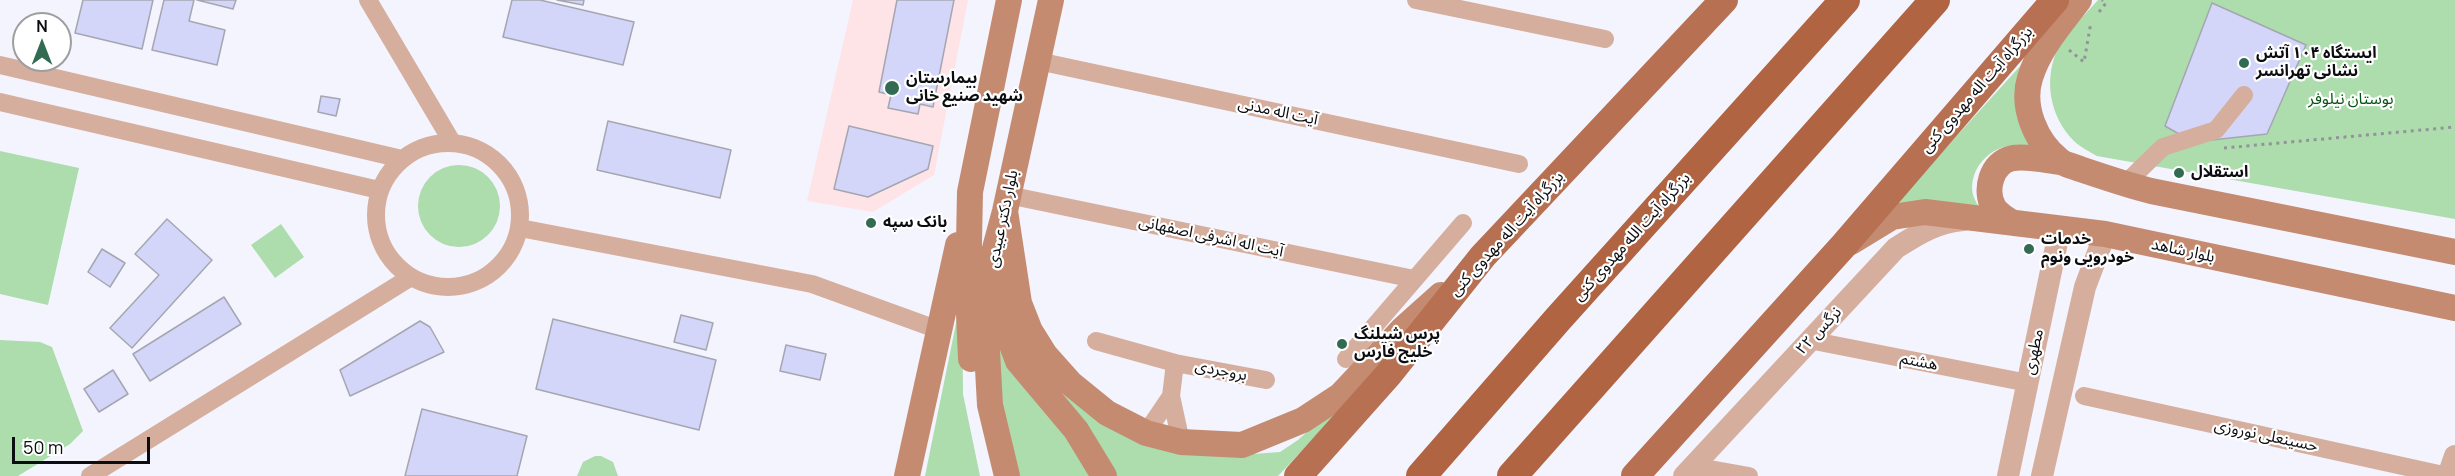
<!DOCTYPE html>
<html>
<head>
<meta charset="utf-8">
<style>
	body { margin:0 }
	#map { position:relative; width:2455px; height:476px; overflow:hidden; background:#f3f4fe; font-family:Manrope,sans-serif }
	canvas { display:block }
	.north { position:absolute; left:12px; top:12px; width:60px; height:60px; box-sizing:border-box; background:#fff; border:2px solid #9e9e9f; border-radius:50%; rotate:0deg; font-size:16px; font-weight:700; line-height:24px; text-align:center; color:#0c0d10 }
	.north::after { content:''; display:block; margin:auto; width:21px; height:27px; background:#326b52; clip-path:polygon(50% 0,100% 100%,50% 72%,0 100%) }
	.scale { position:absolute; left:12px; top:437px; width:138px; height:27px; box-sizing:border-box; border:3px solid #0c0d10; border-top:0; padding-left:8px; font-size:18px; line-height:21px; white-space:nowrap; color:#0c0d10; -webkit-text-stroke:4px #fff; paint-order:stroke }
</style>
</head>
<body>
<div id="map">
<canvas width="2455" height="476"></canvas>
<div class="north">N</div>
<div class="scale">50 m</div>
</div>
<script>
const g = document.querySelector('canvas').getContext('2d');
g.lineJoin = 'round';
function paint(path, color) { g.fillStyle = color; g.fill(path, 'evenodd'); }
function trace(path, color, width, dash) { g.strokeStyle = color; g.lineWidth = width; g.lineCap = dash ? 'butt' : 'round'; g.setLineDash(dash || []); g.stroke(path); }
function write(font, color, halo, rows, align = 'center') {
  g.font = font + ' Manrope,"Noto Sans Arabic",sans-serif'; g.lineWidth = 4.5; g.setLineDash([]); g.textBaseline = 'middle'; g.strokeStyle = halo; g.fillStyle = color; for (const [text, x, y, turn = 0] of rows) {
    g.save(); g.translate(x, y); g.rotate((+turn || 0) * Math.PI / 180); g.textAlign = isNaN(turn) ? turn : align; if (halo) g.strokeText(text, 0, 0); g.fillText(text, 0, 0); g.restore();
  }
}
const medical = new Path2D(`
	M 853,0 L 968,0 L 934,175 L 873,212 L 807,201 Z`);
const green = new Path2D(`
	M 2098,0 L 2455,0 L 2455,219 L 2097,156 C 2090,152 2080,147 2074,141 C 2049,116 2043,78 2059,46 C 2068,30 2086,14 2098,0 Z
	M 2032,53 L 2036,149 C 2027,147 2018,144 2008,146 C 1986,150 1968,172 1973,195 C 1975,201 1979,207 1982,212 L 1885,215 Z
	M 0,151 L 79,168 L 48,305 L 0,294 Z
	M418 206a41 41 0 1 1 82 0a41 41 0 1 1-82 0Z
	M 281,224 L 304,257 L 275,278 L 251,245 Z
	M 962,294 L 963,394 L 980,476 L 925,476 Z
	M 1014,305 L 1050,376 L 1226,456 L 1280,452 L 1298,440 L 1332,409 L 1334,417 L 1278,476 L 1116,476 L 1027,363 Z
	M 995,308 L 1094,476 L 1014,476 L 1000,416 Z
	M 0,340 L 40,342 L 52,347 L 83,431 L 70,444 L 18,476 L 0,476 Z
	M 595,456 L 601,456 L 613,462 L 618,476 L 577,476 L 583,462 Z`);
const building = new Path2D(`
	M 83,0 L 153,0 L 142,49 L 75,33 Z
	M 164,0 L 194,0 L 189,21 L 225,30 L 217,65 L 152,50 Z
	M 197,0 L 236,0 L 233,9 Z
	M 512,0 L 540,0 L 634,22 L 623,65 L 503,37 Z
	M 557,0 L 584,0 L 583,5 Z
	M 897,0 L 954,0 L 933,107 L 920,104 L 918,114 L 888,108 L 891,95 L 879,92 Z
	M 2212,3 L 2306,45 L 2267,134 L 2193,142 L 2165,126 Z
	M 321,96 L 340,99 L 336,116 L 318,112 Z
	M 608,121 L 731,150 L 720,198 L 597,170 Z
	M 849,126 L 933,146 L 928,169 L 868,197 L 834,189 Z
	M 167,219 L 212,260 L 132,348 L 110,328 L 159,275 L 135,254 Z
	M 102,249 L 125,263 L 110,287 L 88,272 Z
	M 224,297 L 241,324 L 150,381 L 133,354 Z
	M 681,315 L 713,323 L 706,350 L 674,342 Z
	M 553,319 L 716,360 L 699,430 L 536,389 Z
	M 420,321 L 430,327 L 444,352 L 350,396 L 340,370 Z
	M 786,345 L 826,354 L 820,380 L 780,371 Z
	M 113,370 L 128,394 L 99,412 L 84,389 Z
	M 422,409 L 527,436 L 517,476 L 405,476 Z`);
const path = new Path2D(`
	M 2099,12 L 2106,3 L 2102,0
	M 2069,50 L 2084,62 L 2091,22
	M 2224,148 L 2455,127`);
const minor = new Path2D(`
	M 368,0 L 452,142
	M 1416,0 L 1605,39
	M 1038,61 L 1519,164
	M 0,65 L 402,159
	M 0,102 L 379,190
	M376 215a72 72 0 1 1 144 0a72 72 0 1 1-144 0Z
	M 2124,185 L 2163,147 L 2216,130 L 2244,95
	M 1008,195 L 1414,279
	M 520,228 L 812,284 L 939,330
	M 1809,340 L 2028,383
	M 1096,341 L 1175,363 L 1266,380
	M 1346,359 L 1463,223
	M 1175,363 L 1171,396 L 1181,442
	M 2084,396 L 2448,476
	M 1146,433 L 1171,396
	M 1693,466 L 1749,476
	M 90,476 L 411,277`);
const tertiary = new Path2D(`
	M 1684,476 L 1896,248 C 1918,234 1937,222 1963,220
	M 2008,476 L 2060,228
	M 2042,476 L 2085,287 L 2105,234
	M 2448,476 L 2455,456`);
const secondary = new Path2D(`
	M 2079,0 C 2061,24 2039,48 2030,78 C 2021,107 2036,142 2059,160 C 2064,165 2074,166 2080,169 C 2104,177 2127,185 2151,191 L 2455,252
	M 1005,211 L 1019,303 L 1030,331 L 1045,355 L 1070,383 L 1107,413 L 1146,433 L 1181,442 L 1242,445 L 1303,420 L 1341,395 L 1403,329 L 1441,295
	M 2013,223 C 2006,219 1999,215 1994,208 C 1984,191 1991,162 2013,158 C 2028,156 2045,160 2060,162
	M 1851,242 L 1892,217 L 1925,212 L 2105,234 L 2455,308
	M 999,292 L 1003,321 L 1018,361 L 1076,430 L 1104,476
	M 971,359 L 968,291 L 970,192 L 1009,0
	M 907,476 L 958,245
	M 1007,476 L 990,405 L 986,333 L 994,252 L 1005,211 L 1051,0`);
const primary = new Path2D(`
	M 1298,476 L 1388,375 L 1483,256 L 1724,0
	M 1635,476 L 1844,245 L 2055,0`);
const trunk = new Path2D(`
	M 1421,476 L 1558,319 L 1845,0
	M 1512,476 L 1935,0`);
const markers = [
	[2244,63,6,"#326b52"],
	[892,88,8,"#326b52"],
	[2179,173,6,"#326b52"],
	[871,223,6,"#326b52"],
	[2029,249,6,"#326b52"],
	[1342,344,6,"#326b52"]
];
const poiNames = [
	["ایستگاه ۱۰۴ آتش",2256,54],
	["‌نشانی تهرانسر",2256,72],
	["بیمارستان",906,79],
	["شهید صنیع خانی",906,97],
	["استقلال",2191,173],
	["بانک سپه",883,223],
	["خدمات",2041,240],
	["خودرویی ونوم",2041,258],
	["پرس شیلنگ",1354,335],
	["خلیج فارس",1354,353]
];
const streetNames = [
	["بزرگراه آیت اله مهدوی کنی",1977,90,-49],
	["آیت اله مدنی",1278,112,12],
	["بلوار دکتر عبیدی",1003,219,-78],
	["بزرگراه آیت اله مهدوی کنی",1507,234,-48],
	["آیت اله اشرفی اصفهانی",1211,237,12],
	["بزرگراه آیت الله مهدوی کنی",1632,237,-48],
	["بلوار شاهد",2183,251,12],
	["نرگس ۲۲",1819,331,-47],
	["مطهری",2034,352,-78],
	["هشتم",1919,362,11],
	["بروجردی",1221,371,11],
	["حسینعلی نوروزی",2266,436,12]
];
const parkNames = [
	["بوستان نیلوفر",2351,100]
];
paint(medical, '#fee3e7');
paint(green, '#addcad');
paint(building, '#d4d6f9');
trace(building, '#a5a6b1', 1.5);
trace(path, '#93949b', 3, [3, 4.5]);
trace(minor, '#d6ae9d', 18);
trace(tertiary, '#d6ae9d', 22);
trace(secondary, '#c58b71', 26);
trace(primary, '#b77051', 28);
trace(trunk, '#b06442', 30);
for (const [x, y, r, color] of markers) { const dot = new Path2D(); dot.arc(x, y, r, 0, 2 * Math.PI); g.fillStyle = color; g.fill(dot); trace(dot, '#fff', 2); }
write('bold 16px', '#0c0d10', '#fff', poiNames, 'left');
write('16px', '#0c0d10', '#fff', streetNames);
write('16px', '#075312', '#fff', parkNames);
</script>
</body>
</html>
